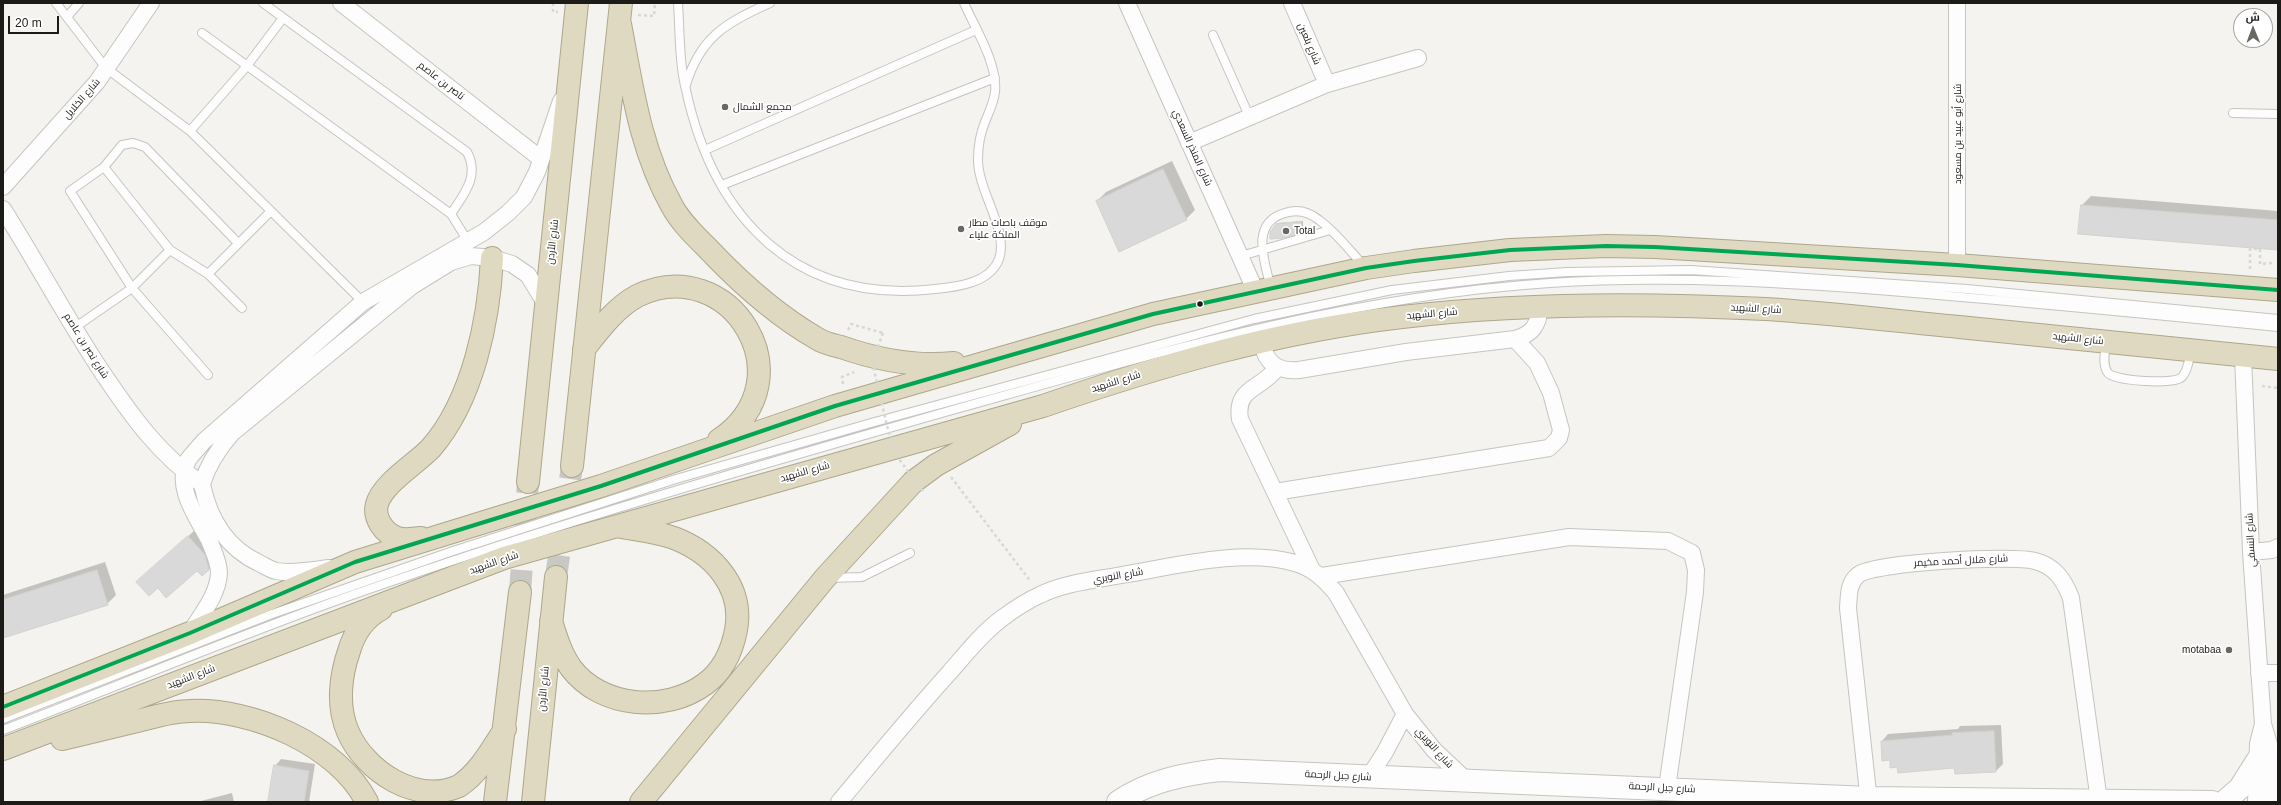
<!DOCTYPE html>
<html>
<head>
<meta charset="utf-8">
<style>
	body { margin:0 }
	#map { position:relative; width:2281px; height:805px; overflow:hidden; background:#f4f3ef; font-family:Arial,Cairo,sans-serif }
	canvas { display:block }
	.frame { position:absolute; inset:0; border:4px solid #1c1b18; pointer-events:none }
	.north { position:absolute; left:2233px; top:8px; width:40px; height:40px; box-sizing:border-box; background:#fff; border:1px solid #a4a4a3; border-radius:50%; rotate:359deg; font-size:11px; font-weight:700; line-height:16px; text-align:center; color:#1c1b18 }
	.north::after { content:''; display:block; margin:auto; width:14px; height:18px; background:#686763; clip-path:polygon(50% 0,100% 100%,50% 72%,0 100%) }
	.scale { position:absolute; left:8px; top:16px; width:51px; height:18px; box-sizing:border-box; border:2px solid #1c1b18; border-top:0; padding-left:5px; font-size:12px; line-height:14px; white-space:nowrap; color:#1c1b18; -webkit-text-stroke:3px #fff; paint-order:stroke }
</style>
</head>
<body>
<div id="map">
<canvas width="2281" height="805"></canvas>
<div class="frame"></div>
<div class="north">ش</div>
<div class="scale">20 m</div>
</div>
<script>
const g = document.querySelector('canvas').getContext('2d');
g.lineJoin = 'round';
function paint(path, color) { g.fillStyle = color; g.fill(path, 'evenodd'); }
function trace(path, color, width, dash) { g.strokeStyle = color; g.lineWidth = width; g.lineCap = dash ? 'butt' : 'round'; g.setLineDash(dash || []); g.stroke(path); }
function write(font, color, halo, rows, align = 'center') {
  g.font = font + ' Arial,Cairo,sans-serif'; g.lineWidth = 3.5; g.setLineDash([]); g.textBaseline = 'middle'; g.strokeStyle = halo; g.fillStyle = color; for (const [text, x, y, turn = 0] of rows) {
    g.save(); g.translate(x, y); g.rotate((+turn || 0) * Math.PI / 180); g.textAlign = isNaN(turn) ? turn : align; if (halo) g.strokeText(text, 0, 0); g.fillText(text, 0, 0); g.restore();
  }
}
const shadow = new Path2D(`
	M 1172,161 L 1195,210 L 1186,219 L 1097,201 L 1106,192 Z
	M 2091,196 L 2278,211 L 2278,249 L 2082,205 Z
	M 1303,221 L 1303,230 L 1301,232 L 1276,225 L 1278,223 Z
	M 194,531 L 211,549 L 215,563 L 209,569 L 197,569 L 158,587 L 144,576 Z
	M 105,562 L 116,595 L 107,604 L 3,637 L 3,595 Z
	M 2001,725 L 2003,764 L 1996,771 L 1955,767 L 1898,766 L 1891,759 L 1883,759 L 1882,741 L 1888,734 L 1958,729 L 1960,726 Z
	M 281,759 L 315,764 L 309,802 L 269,802 L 275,766 Z
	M 232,793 L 234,802 L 197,802 Z`);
const building = new Path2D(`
	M 1163,169 L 1187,220 L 1119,252 L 1096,201 Z
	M 2081,205 L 2278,220 L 2278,250 L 2078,234 Z
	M 1301,222 L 1302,233 L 1284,238 L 1270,239 L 1270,232 L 1276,224 Z
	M 188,536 L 205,555 L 209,570 L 202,576 L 197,571 L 166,598 L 158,588 L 149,596 L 136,582 Z
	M 97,570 L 108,605 L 3,638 L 3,600 Z
	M 1994,731 L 1996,772 L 1955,774 L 1954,768 L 1898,773 L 1897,767 L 1890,768 L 1890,760 L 1882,761 L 1881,741 L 1953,735 L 1952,733 Z
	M 274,765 L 309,771 L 304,802 L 268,802 Z`);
const highwayTunnel = new Path2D(`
	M 556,577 L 572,466
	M 520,592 L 528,482`);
const path = new Path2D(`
	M 553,3 L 553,12 L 558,12
	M 638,15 L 654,16 L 655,3
	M 2250,269 L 2250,249 L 2260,249 L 2260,264 L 2273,263
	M 848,330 L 851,324 L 883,333
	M 843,384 L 842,377 L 854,372
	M 2262,386 L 2278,388
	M 951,477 L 1031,582`);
const lane = new Path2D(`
	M 56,3 L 106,68 L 190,131 L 363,302
	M 263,3 L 467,152 C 480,176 464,194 451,214
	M 678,3 C 680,32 679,62 686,90 C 714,219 796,305 935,289 C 957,287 990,283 999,259 C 1009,231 978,191 978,160 C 978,148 980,134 985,122 C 989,112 994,102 995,92 C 998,64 975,28 964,3
	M 67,17 L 79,3
	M 202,33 L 451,214 L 467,240
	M 1213,35 L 1250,118
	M 686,85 C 700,37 727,22 770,3
	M 2233,113 L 2278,114
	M 190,131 L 246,67 L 283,18
	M 705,150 L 976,30
	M 104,167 L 170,250 L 208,274 L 242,308
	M 722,185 L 995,78
	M 1241,256 L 1330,230
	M 208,274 L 271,211
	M 1271,289 C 1265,262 1249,223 1285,213 C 1297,209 1309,212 1319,220 C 1336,232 1350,251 1364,266
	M 74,328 L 132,288 L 170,250
	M 2106,343 C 2105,352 2102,365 2108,373 C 2115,381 2174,385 2182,377 C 2188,371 2189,359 2191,351
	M 208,375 L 132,288 L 70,191 L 104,167 L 122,145 L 133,143 L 145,147 L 238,243
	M 829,578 L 862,577 L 910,553
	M 3,719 L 272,614 L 453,551 L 676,479 L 871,423 L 1254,319 L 1392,290 L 1509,276 L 1567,272 L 1691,270 L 1967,289 L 2278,319
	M 3,730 C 121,685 236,636 355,594 C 555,524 759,465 963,407 C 1156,353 1349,296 1550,283 C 1672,275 1793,283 1914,293 C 2036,303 2157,315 2278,327`);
const street = new Path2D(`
	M 341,3 L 541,159
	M 1127,3 L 1256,292
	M 1292,3 L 1327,84
	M 1189,143 L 1327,84 L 1418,58
	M 3,187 L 97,82 L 151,3
	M 3,209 C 37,263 67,319 102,372 C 131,415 159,455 202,484 C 209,519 227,548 259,563 C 265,566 271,570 276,571 C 293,574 312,570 329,568
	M 1957,265 L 1957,3
	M 1262,342 C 1265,363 1278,372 1299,370 L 1406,352 L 1515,339 C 1533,334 1538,325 1540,308
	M 2243,356 L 2251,552 L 2263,724 L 2269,744 L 2271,802
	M 1277,368 C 1261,390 1235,387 1240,419 L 1312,570
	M 202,484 C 208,464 218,449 232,433 L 412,286 L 451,262 L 471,256 L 492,258 L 512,264 L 528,275 L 547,306
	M 1275,492 L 1549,448 L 1559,438 L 1561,430 L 1551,393 L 1537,363 L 1515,339
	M 2251,552 L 2272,550 L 2278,547
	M 1322,576 L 1569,537 L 1668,541 L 1692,553 L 1696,570 L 1695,592 L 1667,788
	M 190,633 C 201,615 218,595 219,573 C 219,562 213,550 209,540 C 197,517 174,487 188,460 C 192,454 199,447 204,441 L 363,302 L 484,232 L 508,213 L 524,197 L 537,172 L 561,101
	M 2259,673 L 2278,673
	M 1369,777 L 1385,752 L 1405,714
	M 839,802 C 875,759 911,715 949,673 C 965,655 981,634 1001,619 C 1013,610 1026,601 1040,595 C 1064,583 1095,580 1122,575 C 1175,566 1243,548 1295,563 C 1313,568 1324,579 1336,593 L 1405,714 L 1434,750 L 1466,780
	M 1869,802 L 1848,608 C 1849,596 1848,583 1858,575 C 1872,562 2014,555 2035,561 C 2055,566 2064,580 2071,598 L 2099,801
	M 2256,802 L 2258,744 L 2263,724`);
const secondary = new Path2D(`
	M 2270,765 L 2278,777
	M 1118,802 C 1149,781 1184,774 1220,770 L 1869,798 L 2212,802
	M 2224,802 L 2240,788 L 2257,761`);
const highway = new Path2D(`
	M 620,24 C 632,86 640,150 672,206 C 682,225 701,241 715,256 C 745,287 780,317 816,338 C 823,343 833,345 841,347 C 878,360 915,367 954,363
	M 584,349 C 599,330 615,308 637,296 C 729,251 810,379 719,440
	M 572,466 L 621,3
	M 528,482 L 577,3
	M 421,538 C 414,539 403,540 397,538 C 384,533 373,518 377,504 C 383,483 416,464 431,448 C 473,400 489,320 492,258
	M 381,609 C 364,618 354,634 349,651 C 340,677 337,707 348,732 C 365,771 416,805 459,786 C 479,773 492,749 505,729
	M 551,621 C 556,637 561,654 571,668 C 601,708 666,713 705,684 C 723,671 732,651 736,630 C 744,587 713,553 674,538 C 657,532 639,530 621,527
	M 3,707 L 190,633 L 355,562 L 601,486 L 835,406 L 1153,314 L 1366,268 L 1414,261 L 1510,250 L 1606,246 L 1655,247 L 1957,265 L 2278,290
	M 62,739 C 87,733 112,727 137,721 C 154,717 172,711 190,711 C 252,708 338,745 367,802
	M 3,749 L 504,558 L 1043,406 C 1159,366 1279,331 1402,317 C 1519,303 1647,303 1766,309 C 1830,313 1895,321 1959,327 C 2066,338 2172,348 2278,359
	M 495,802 L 520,592
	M 533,802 L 556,577
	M 641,802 L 825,578 L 913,482 L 936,465 L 1010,424`);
const pathBridge = new Path2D(`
	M 883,333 L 876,352 L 874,370 L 888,430 L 899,459 L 924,493`);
const bus1 = new Path2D(`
	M 3,707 L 190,633 L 355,562 L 601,486 L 835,406 L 1153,314 L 1366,268 L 1414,261 L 1510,250 L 1606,246 L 1655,247 L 1957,265 L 2278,290`);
const markers = [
	[725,107,4,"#686763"],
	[961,229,4,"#686763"],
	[1286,231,4,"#686763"],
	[1200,304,3.5,"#1c1b18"],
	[2229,650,4,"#686763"]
];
const streetNames = [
	["شارع بلعين",1309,44,67],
	["ناصر بن عاصم",441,81,38],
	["شارع الخلايل",82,99,-49],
	["شارع أبو عبيد بن مسعود",1958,134,-90],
	["شارع المنذر السعدي",1192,148,66],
	["شارع الأردن",553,242,-84],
	["شارع الشهيد",1756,309,3],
	["شارع الشهيد",1432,314,-5],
	["شارع الشهيد",2078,339,6],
	["شارع نصر بن عاصم",86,346,58],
	["شارع الشهيد",1116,382,-17],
	["شارع الشهيد",805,472,-16],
	["شارع النسفي",2251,540,-93],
	["شارع هلال أحمد مخيمر",1961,561,-3],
	["شارع الشهيد",494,563,-19],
	["شارع النويري",1118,576,-10],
	["شارع الشهيد",191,677,-21],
	["شارع الأردن",544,689,-85],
	["شارع النويري",1434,748,48],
	["شارع جبل الرحمة",1338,776,3],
	["شارع جبل الرحمة",1662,788,3]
];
const poiNames = [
	["مجمع الشمال",733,107],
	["موقف باصات مطار",969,223],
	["الملكة علياء",969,235],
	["Total",1294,231],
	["motabaa",2221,650,"right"]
];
paint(shadow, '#0003');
paint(building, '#d8d9d8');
trace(building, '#d1d1d0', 1);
trace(highwayTunnel, '#c9c8c4', 22, [22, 11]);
trace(lane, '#c5c4c1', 10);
trace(street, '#c5c4c1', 18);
trace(secondary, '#c5c4c1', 24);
trace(highway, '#ada78c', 24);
trace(path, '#d7d7d6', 2.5, [3, 3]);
trace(lane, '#fdfdfd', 8);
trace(street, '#fdfdfd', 16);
trace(secondary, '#fdfdfd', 22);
trace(highway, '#ded9c0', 22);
trace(pathBridge, '#d7d7d6', 2.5, [3, 3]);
trace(bus1, '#00a651', 4);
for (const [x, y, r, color] of markers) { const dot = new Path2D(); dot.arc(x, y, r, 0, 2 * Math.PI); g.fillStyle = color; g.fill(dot); trace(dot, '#fff', 1.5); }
write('10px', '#1c1b18', '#fff', streetNames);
write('10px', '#1c1b18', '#fff', poiNames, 'left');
</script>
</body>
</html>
